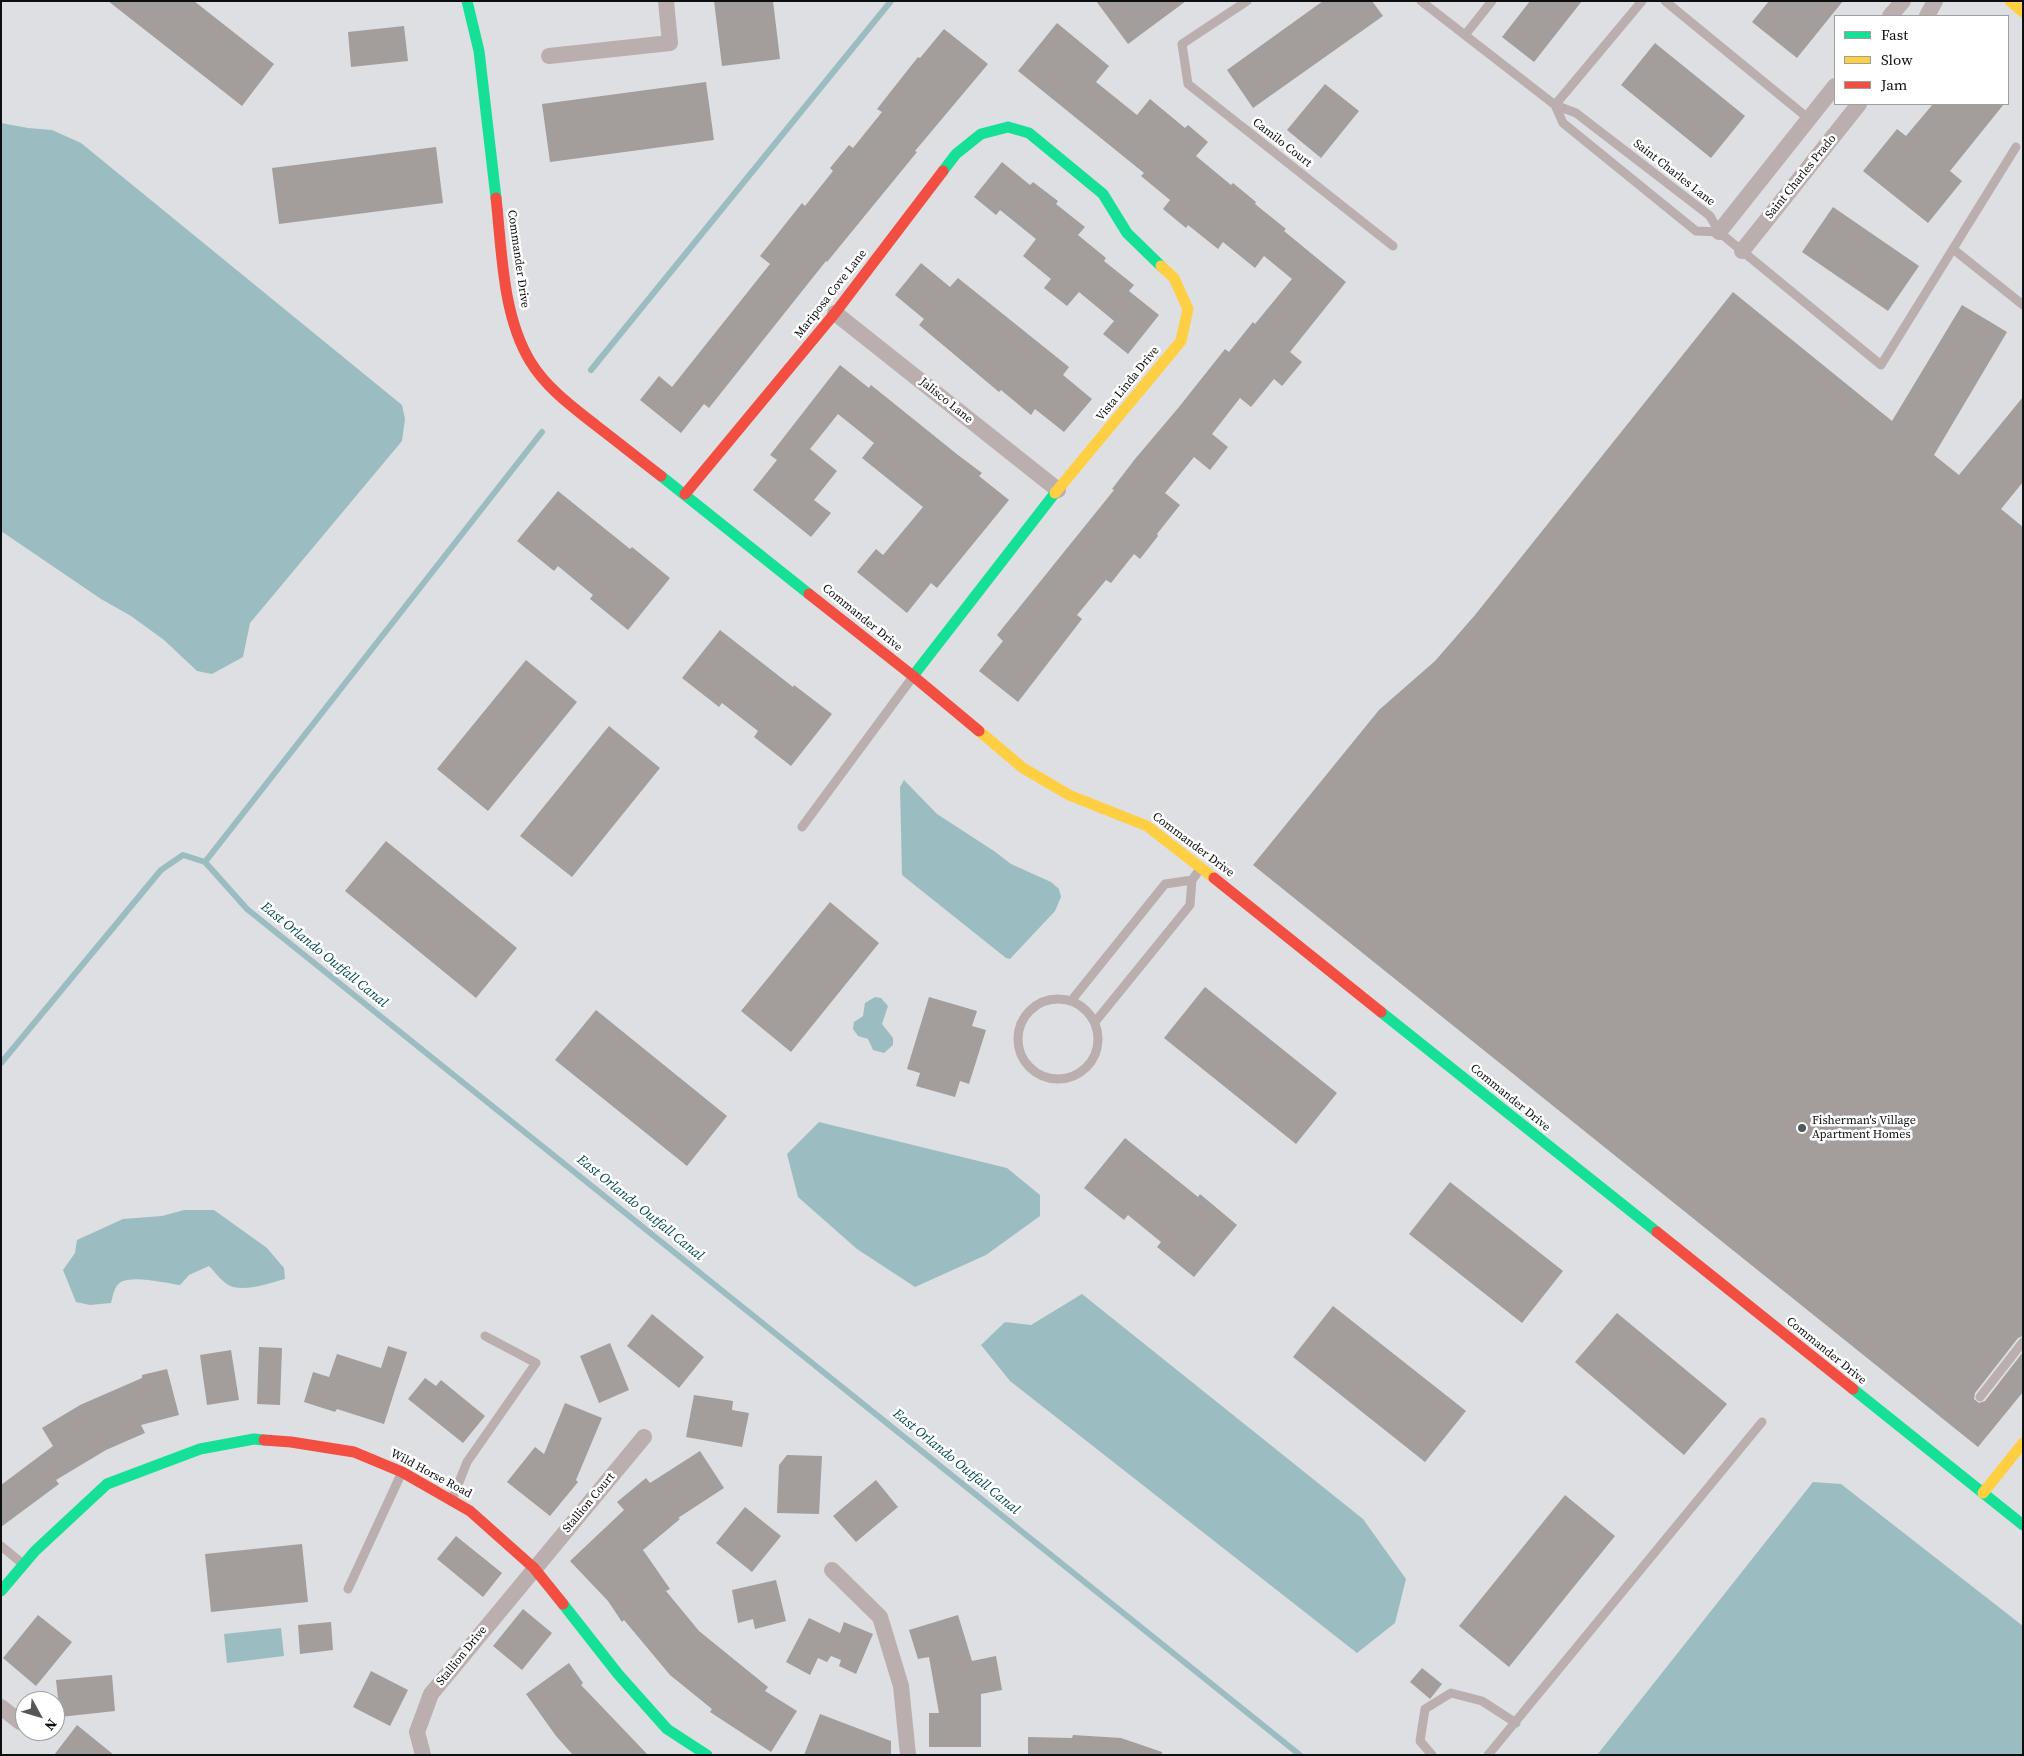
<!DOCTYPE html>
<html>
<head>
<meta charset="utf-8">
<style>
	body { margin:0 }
	#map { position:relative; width:2024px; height:1756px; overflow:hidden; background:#dddfe2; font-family:"Source Serif 4",serif }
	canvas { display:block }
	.frame { position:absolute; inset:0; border:2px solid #0d0e0f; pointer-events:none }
	.legend { position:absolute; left:1834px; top:15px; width:175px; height:90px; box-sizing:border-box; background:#fff; border:1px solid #9e9f9f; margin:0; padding:6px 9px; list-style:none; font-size:15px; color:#0d0e0f }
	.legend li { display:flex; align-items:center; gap:10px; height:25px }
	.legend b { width:25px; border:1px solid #9e9f9f }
	.north { position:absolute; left:15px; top:1691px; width:50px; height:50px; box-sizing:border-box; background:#fff; border:1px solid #9e9f9f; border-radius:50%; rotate:129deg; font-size:14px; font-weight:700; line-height:20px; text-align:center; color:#0d0e0f }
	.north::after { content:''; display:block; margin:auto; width:18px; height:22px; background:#565759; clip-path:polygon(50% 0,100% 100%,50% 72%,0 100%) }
</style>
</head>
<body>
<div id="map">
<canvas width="2024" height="1756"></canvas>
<div class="frame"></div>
<ul class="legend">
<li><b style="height:6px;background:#16e098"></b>Fast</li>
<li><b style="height:6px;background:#ffcf43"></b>Slow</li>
<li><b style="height:6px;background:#f24e42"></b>Jam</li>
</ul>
<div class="north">N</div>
</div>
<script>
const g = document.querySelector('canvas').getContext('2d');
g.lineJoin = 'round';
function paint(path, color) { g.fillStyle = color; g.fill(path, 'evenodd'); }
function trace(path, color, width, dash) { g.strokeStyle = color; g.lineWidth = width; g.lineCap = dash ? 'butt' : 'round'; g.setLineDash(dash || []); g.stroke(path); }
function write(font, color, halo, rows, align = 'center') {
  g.font = font + ' "Source Serif 4",serif'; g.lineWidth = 5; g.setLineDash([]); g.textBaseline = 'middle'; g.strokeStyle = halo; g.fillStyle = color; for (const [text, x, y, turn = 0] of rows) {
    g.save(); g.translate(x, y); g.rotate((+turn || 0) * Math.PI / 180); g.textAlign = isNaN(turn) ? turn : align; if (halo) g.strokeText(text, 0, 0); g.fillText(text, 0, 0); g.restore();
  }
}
const water = new Path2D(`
	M 1,123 L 28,128 L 52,130 L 81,143 L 402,405 L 405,419 L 402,441 L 250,623 L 243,657 L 212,674 L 197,671 L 164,640 L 131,616 L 101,599 L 1,531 Z
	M 904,780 L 937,814 L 994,851 L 1011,864 L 1051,882 L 1059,889 L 1061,897 L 1055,911 L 1010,959 L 1006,958 L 902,875 L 900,787 Z
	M 875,997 L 881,998 L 888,1006 L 882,1024 L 893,1038 L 893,1045 L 884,1053 L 873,1050 L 868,1039 L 858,1036 L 853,1029 L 854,1022 L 863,1016 L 865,1003 Z
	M 819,1122 L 1007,1168 L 1040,1195 L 1040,1216 L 986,1255 L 915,1287 L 857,1249 L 798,1197 L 787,1154 Z
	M 184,1210 L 214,1210 L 267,1248 L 284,1268 L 285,1279 C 270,1283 249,1291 233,1287 C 224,1285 216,1273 209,1266 L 189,1275 L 180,1285 C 166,1283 133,1275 121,1282 C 114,1286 113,1296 111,1303 L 90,1305 L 76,1302 L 63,1270 L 75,1253 L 77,1240 L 123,1219 L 162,1216 Z
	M 1082,1294 L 1363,1519 L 1406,1579 L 1395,1623 L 1357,1653 L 1010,1381 L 981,1345 L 1005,1322 L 1031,1325 Z
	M 1813,1482 L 1841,1484 L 2023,1626 L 2023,1755 L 1597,1755 Z
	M 281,1628 L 284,1656 L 227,1663 L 224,1634 Z`);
const stream = new Path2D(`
	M 591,370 L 891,1
	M 205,862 L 542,432
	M 1,1063 L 161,870 L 183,855 L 205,862 L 247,909 L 1300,1755`);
const building = new Path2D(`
	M 108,1 L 194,1 L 274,64 L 242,106 Z
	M 714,1 L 773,1 L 780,59 L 722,66 Z
	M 1096,1 L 1186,1 L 1128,44 Z
	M 1323,1 L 1372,1 L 1383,16 L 1253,108 L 1227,70 Z
	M 1530,1 L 1582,1 L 1534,62 L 1502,37 Z
	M 1769,1 L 1843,1 L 1797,58 L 1752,22 Z
	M 1057,23 L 1109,66 L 1096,82 L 1137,115 L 1150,99 L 1185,128 L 1188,125 L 1208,142 L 1196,156 L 1231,185 L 1233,183 L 1256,202 L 1255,204 L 1286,229 L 1284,231 L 1346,282 L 1290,352 L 1302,362 L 1282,386 L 1274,379 L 1251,407 L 1240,398 L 1212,434 L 1228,447 L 1210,470 L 1194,457 L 1165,493 L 1180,505 L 1157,534 L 1158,536 L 1140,559 L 1134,554 L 1111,583 L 1106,580 L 1077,615 L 1082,619 L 1018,702 L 979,671 L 1003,641 L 997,635 L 1114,490 L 1112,489 L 1135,459 L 1179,407 L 1225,349 L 1229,352 L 1253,322 L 1255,324 L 1292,279 L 1264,256 L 1255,268 L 1223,242 L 1218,249 L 1188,225 L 1186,228 L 1163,209 L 1170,200 L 1141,176 L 1144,173 L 1018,71 Z
	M 404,26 L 408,61 L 351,67 L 348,32 Z
	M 944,29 L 988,64 L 915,151 L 917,152 L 827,262 L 826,261 L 709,408 L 704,404 L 681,433 L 640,400 L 659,376 L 672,387 L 770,264 L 760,256 L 802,203 L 805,206 L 833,171 L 830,168 L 849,145 L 853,148 L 882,112 L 877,109 L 918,57 L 920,58 Z
	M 1655,43 L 1745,116 L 1711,158 L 1621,85 Z
	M 706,82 L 714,140 L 550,162 L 542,104 Z
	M 1325,84 L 1359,111 L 1321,158 L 1287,130 Z
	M 1933,104 L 2004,104 L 1950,171 L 1962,181 L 1928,223 L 1863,171 L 1897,129 L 1906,136 Z
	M 436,147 L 443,203 L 279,224 L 272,168 Z
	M 1002,162 L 1030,185 L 1033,182 L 1058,201 L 1056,204 L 1085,227 L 1078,235 L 1106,258 L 1104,261 L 1134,285 L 1129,291 L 1159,315 L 1128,354 L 1103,334 L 1114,321 L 1079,292 L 1067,306 L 1044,288 L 1051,279 L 1023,256 L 1036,239 L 1000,210 L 996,215 L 974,197 Z
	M 1833,207 L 1919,266 L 1888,311 L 1802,252 Z
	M 921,263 L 950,287 L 958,278 L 1069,367 L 1063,375 L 1092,399 L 1064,432 L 1035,409 L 1031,415 L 1001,390 L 999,392 L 919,325 L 924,319 L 895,295 Z
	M 1733,292 L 1892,421 L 1962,305 L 2007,332 L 1934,455 L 1959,475 L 2023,397 L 2023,482 L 2001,509 L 2023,527 L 2023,1336 L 2018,1338 L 1975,1393 L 1974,1399 L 1979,1403 L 1985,1401 L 2023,1352 L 2023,1392 L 1978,1447 L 1253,865 L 1379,710 L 1435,661 L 1475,615 Z
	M 840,365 L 869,388 L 871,385 L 958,455 L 982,473 L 979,476 L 1009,500 L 937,588 L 931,583 L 907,613 L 857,572 L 876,549 L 883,555 L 923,507 L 862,458 L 874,443 L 838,414 L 810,449 L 837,471 L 814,500 L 831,513 L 811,537 L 753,490 L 777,460 L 770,455 Z
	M 558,491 L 630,549 L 632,547 L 670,578 L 628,630 L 590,599 L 593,595 L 558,566 L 554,571 L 517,541 Z
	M 720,630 L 793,687 L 794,685 L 832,714 L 791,766 L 754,737 L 758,731 L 722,703 L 719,707 L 682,678 Z
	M 526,660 L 577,702 L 488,811 L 437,769 Z
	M 609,726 L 660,768 L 572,877 L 520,836 Z
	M 386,841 L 517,948 L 476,998 L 345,891 Z
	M 830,902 L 879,943 L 791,1052 L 741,1011 Z
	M 1205,987 L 1337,1093 L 1296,1144 L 1164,1038 Z
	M 929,997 L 977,1011 L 972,1026 L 986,1030 L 969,1084 L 960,1081 L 955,1097 L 916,1086 L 920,1073 L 907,1069 Z
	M 596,1010 L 727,1116 L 687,1166 L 555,1060 Z
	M 1125,1138 L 1198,1197 L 1200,1194 L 1237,1225 L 1194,1277 L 1157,1247 L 1161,1242 L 1128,1215 L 1124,1220 L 1084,1188 Z
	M 1450,1182 L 1563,1271 L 1522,1323 L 1409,1234 Z
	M 1333,1306 L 1466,1411 L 1425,1462 L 1293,1357 Z
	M 1617,1313 L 1727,1404 L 1684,1455 L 1575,1362 Z
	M 652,1314 L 704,1357 L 679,1388 L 627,1346 Z
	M 610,1343 L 629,1390 L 599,1403 L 580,1356 Z
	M 388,1346 L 407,1352 L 384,1424 L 337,1409 L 335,1412 L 304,1402 L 313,1372 L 329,1377 L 337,1354 L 381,1368 Z
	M 259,1347 L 282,1348 L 280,1405 L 257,1404 Z
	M 231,1350 L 239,1400 L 207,1405 L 200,1355 Z
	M 167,1369 L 179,1415 L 141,1425 L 145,1433 L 106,1450 L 56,1480 L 59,1484 L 1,1527 L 1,1485 L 53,1446 L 42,1428 L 80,1405 L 142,1378 L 142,1375 Z
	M 425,1378 L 436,1386 L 441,1380 L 485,1416 L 463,1443 L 408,1399 Z
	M 694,1395 L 733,1401 L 732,1410 L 749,1413 L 742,1447 L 686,1437 Z
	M 565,1403 L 602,1418 L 576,1480 L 578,1482 L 550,1516 L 507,1482 L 535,1447 L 544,1454 Z
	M 700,1451 L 724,1488 L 678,1518 L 680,1519 L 643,1550 L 670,1589 L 666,1591 L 699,1631 L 768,1687 L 765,1691 L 797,1711 L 771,1752 L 710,1712 L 712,1709 L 670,1675 L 624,1620 L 622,1622 L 608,1601 L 570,1561 L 624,1510 L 617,1502 L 646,1478 L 650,1483 Z
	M 787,1455 L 822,1456 L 819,1514 L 777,1513 L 779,1465 Z
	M 876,1480 L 898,1507 L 856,1542 L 833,1516 Z
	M 1565,1495 L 1615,1536 L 1509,1667 L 1459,1626 Z
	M 745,1507 L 781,1536 L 752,1572 L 716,1543 Z
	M 456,1536 L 502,1573 L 483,1597 L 437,1559 Z
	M 302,1544 L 308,1602 L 211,1612 L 205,1554 Z
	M 776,1580 L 786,1621 L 755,1629 L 753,1619 L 738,1623 L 732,1590 Z
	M 523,1609 L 552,1633 L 522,1670 L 493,1646 Z
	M 38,1615 L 72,1642 L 36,1686 L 3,1658 Z
	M 958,1615 L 972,1661 L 996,1656 L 1002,1690 L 981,1694 L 981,1747 L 929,1747 L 929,1713 L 939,1713 L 929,1657 L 918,1659 L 909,1630 Z
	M 809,1618 L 840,1633 L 844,1622 L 873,1634 L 856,1674 L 839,1666 L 841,1660 L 831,1656 L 827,1662 L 818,1658 L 810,1675 L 786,1662 Z
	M 331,1622 L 333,1650 L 300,1654 L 298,1625 Z
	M 569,1663 L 583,1683 L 581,1685 L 648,1755 L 573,1755 L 556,1736 L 526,1694 Z
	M 1422,1668 L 1442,1684 L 1430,1699 L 1410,1682 Z
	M 371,1671 L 408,1690 L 390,1726 L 353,1707 Z
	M 112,1675 L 115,1711 L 60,1717 L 56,1680 Z
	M 820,1714 L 891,1741 L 891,1755 L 804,1755 Z
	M 77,1725 L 114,1755 L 54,1755 Z
	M 1073,1735 L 1121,1738 L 1162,1752 L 1162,1755 L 1028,1755 L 1028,1737 L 1072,1738 Z`);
const lane = new Path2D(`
	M 1247,1 L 1182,44 L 1188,84 L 1393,246
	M 1421,1 L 1555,105 L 1576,113 L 1710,216 L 1719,232 L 1881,365 L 2016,147
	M 1665,1 L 1809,119
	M 1465,35 L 1492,1
	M 1555,105 L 1563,123 L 1696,231 L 1719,232
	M 1555,105 L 1642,1
	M 1953,249 L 2023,305
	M 802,827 L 912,678
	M1018 1039a40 40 0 1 1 80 0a40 40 0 1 1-80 0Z
	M 1071,1001 L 1165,884 L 1192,880
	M 1095,1022 L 1190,905 L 1192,880 L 1200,869
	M 1980,1397 L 2023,1342
	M 452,1500 L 467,1462 L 536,1363 L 485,1336
	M 1,1546 L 23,1564
	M 348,1589 L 402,1472
	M 1432,1755 L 1420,1741 L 1425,1709 L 1451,1693 L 1482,1701 L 1516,1723
	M 1488,1755 L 1762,1422`);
const street = new Path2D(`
	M 1890,16 L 1903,1
	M 1927,16 L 1935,1
	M 549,56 L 670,43 L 666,1
	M 1719,232 L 1835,86
	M 1742,251 L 1859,104
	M 835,313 L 1058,490
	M 832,1570 L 880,1617 L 901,1686 L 908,1755
	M 1,1707 L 20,1722
	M 423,1755 L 417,1732 L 431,1694 L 644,1437`);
const fast = new Path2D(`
	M 467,1 L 479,51 L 496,198
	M 943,171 L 956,154 L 981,134 L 1008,127 L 1029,133 L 1103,194 L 1127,233 L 1161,266
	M 661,476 L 809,594
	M 913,676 L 1055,493
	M 1381,1012 L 1657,1232
	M 1853,1389 L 2023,1525
	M 1,1591 L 35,1551 L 107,1484 L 200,1449 L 254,1439 L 264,1440
	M 563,1604 L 618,1674 L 667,1729 L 707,1755`);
const slow = new Path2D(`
	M 2010,1 L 2023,12
	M 1055,493 L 1181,341 L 1188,309 L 1174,278 L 1161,266
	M 979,731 L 1023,768 L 1069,795 L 1147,826 L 1214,878
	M 1983,1493 L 2023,1443`);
const jam = new Path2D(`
	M 496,198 C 502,251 502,314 530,361 C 546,388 574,408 598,427 C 619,443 640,460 661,476
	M 685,494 L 835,313 L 943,171
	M 809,594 L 913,676 L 979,731
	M 1214,878 L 1381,1012
	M 1657,1232 L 1853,1389
	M 264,1440 L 291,1442 L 354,1452 L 402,1472 L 470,1511 L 534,1568 L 563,1604`);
const markers = [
	[1802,1128,5,"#565759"]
];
const streetNames = [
	["Camilo Court",1282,143,38],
	["Saint Charles Lane",1674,173,38],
	["Saint Charles Prado",1801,177,-51],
	["Commander Drive",518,259,82],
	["Mariposa Cove Lane",831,294,-52],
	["Vista Linda Drive",1128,384,-51],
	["Jalisco Lane",946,401,39],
	["Commander Drive",862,618,39],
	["Commander Drive",1193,845,37],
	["Commander Drive",1510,1098,39],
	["Commander Drive",1826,1351,39],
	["Wild Horse Road",431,1474,28],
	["Stallion Court",589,1503,-50],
	["Stallion Drive",462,1656,-51]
];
const poiNames = [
	["Fisherman's Village",1812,1121],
	["Apartment Homes",1812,1135]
];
const waterNames = [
	["East Orlando Outfall Canal",324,955,39],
	["East Orlando Outfall Canal",640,1208,39],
	["East Orlando Outfall Canal",956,1462,39]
];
paint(water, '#9bbdc1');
trace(stream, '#9bbdc1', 6);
paint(building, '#a39d9c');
trace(lane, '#baaeaf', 9);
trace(street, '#baaeaf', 16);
trace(fast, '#16e098', 11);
trace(slow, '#ffcf43', 11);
trace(jam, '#f24e42', 11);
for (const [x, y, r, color] of markers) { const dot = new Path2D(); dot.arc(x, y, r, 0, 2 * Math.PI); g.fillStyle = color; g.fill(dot); trace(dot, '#fff', 2); }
write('12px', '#0d0e0f', '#fff', streetNames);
write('12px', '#0d0e0f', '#fff', poiNames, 'left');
write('italic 14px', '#004950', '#fff', waterNames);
</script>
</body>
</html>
